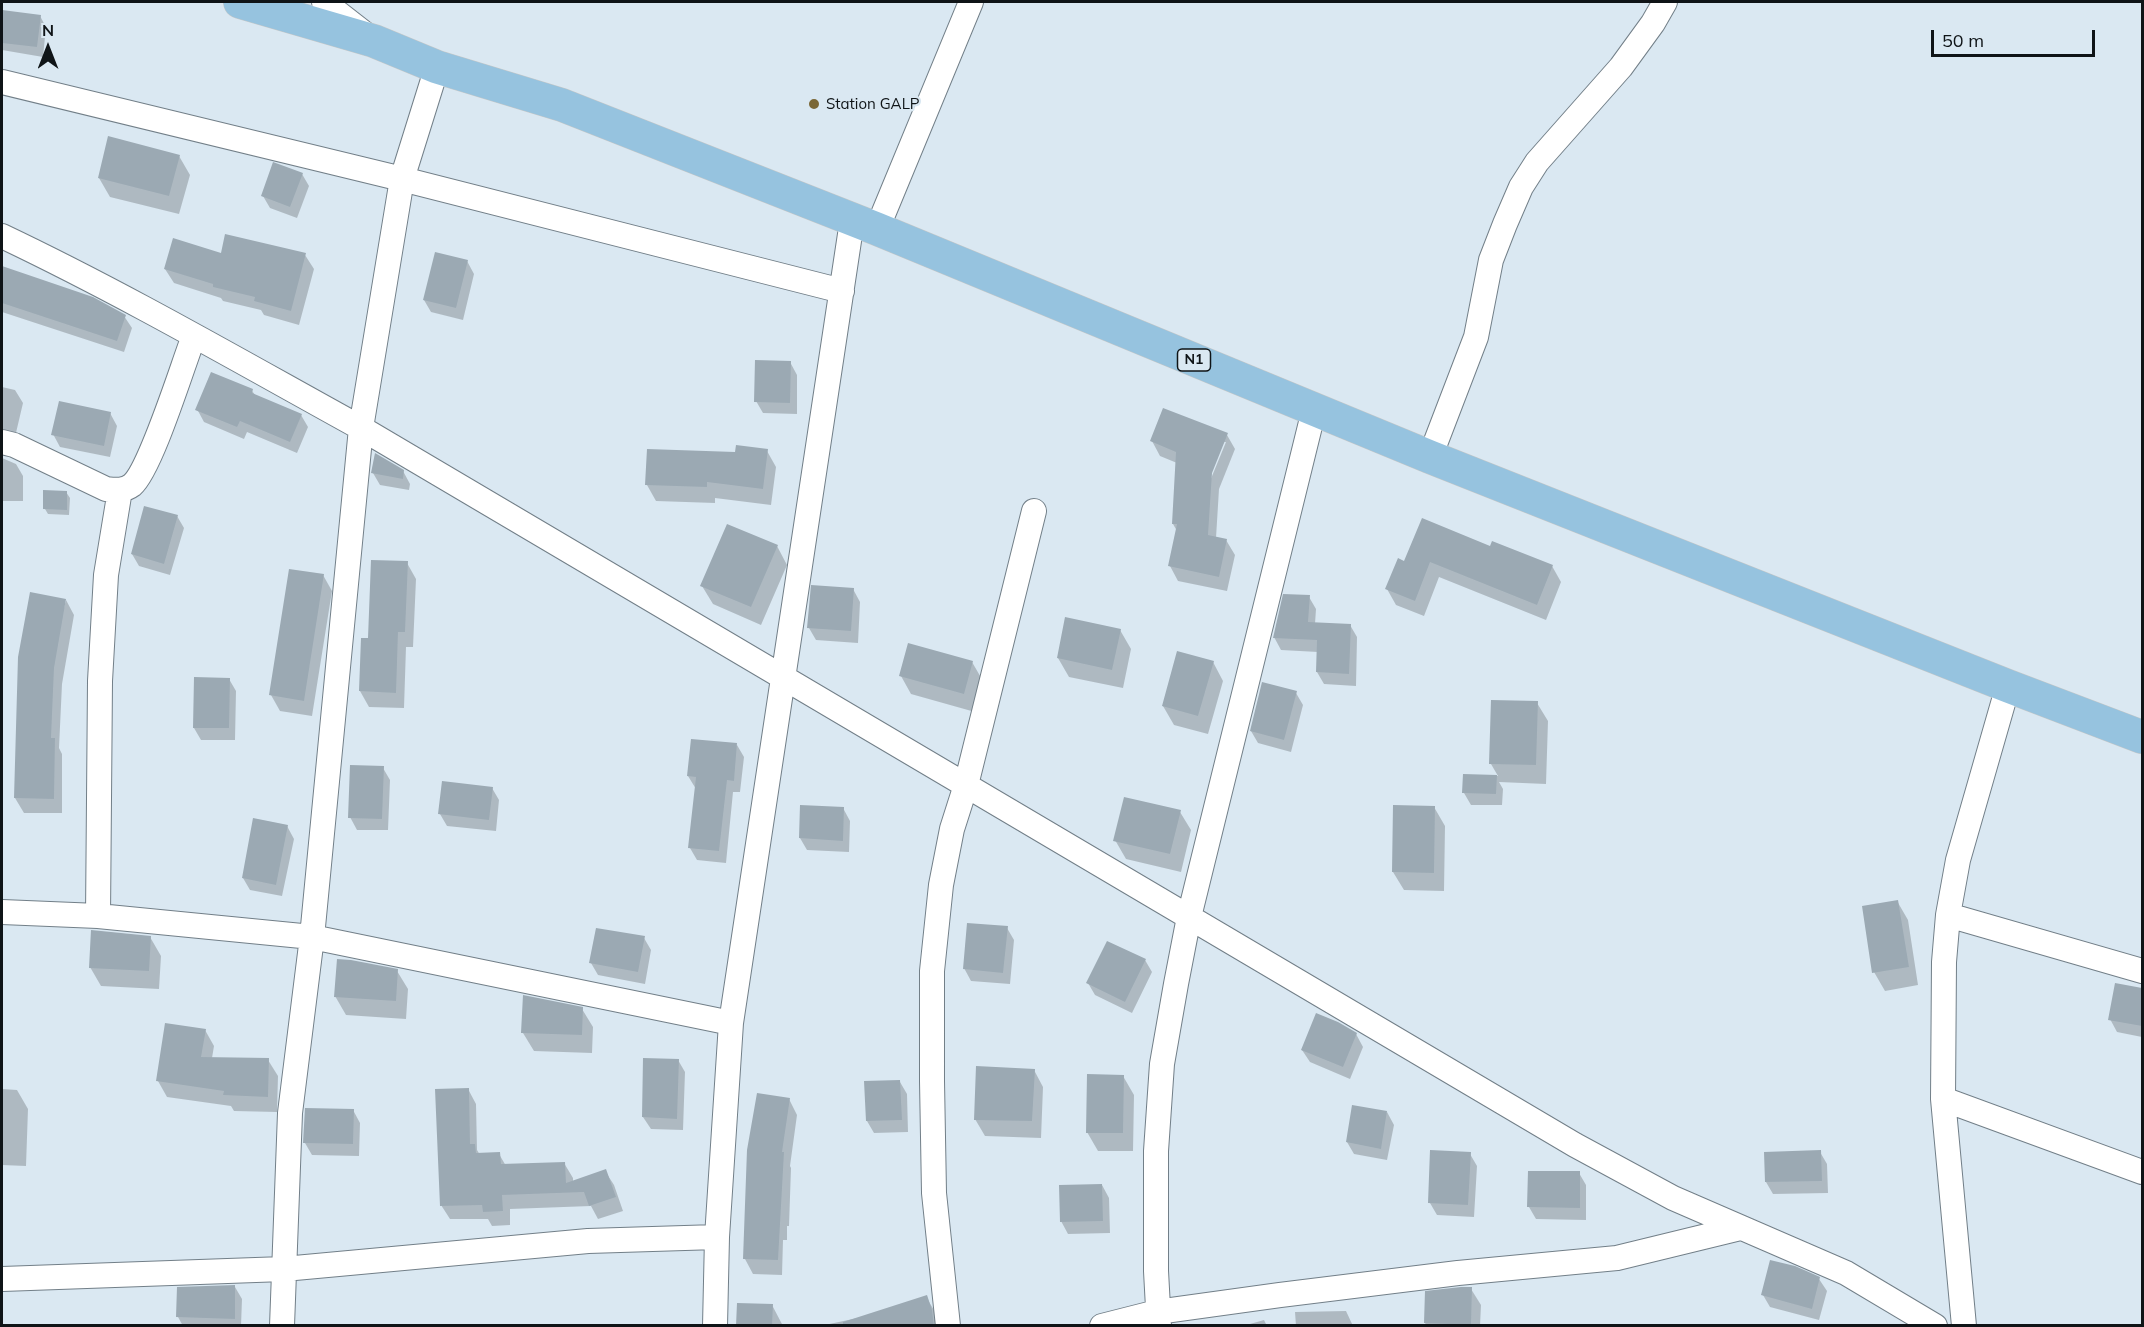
<!DOCTYPE html>
<html>
<head>
<meta charset="utf-8">
<style>
	body { margin:0 }
	#map { position:relative; width:2144px; height:1327px; overflow:hidden; background:#dae8f2; font-family:Mulish,sans-serif }
	canvas { display:block }
	.frame { position:absolute; inset:0; border:3px solid #0f1417; pointer-events:none }
	.north { position:absolute; left:18px; top:18px; width:60px; height:60px; -webkit-text-stroke:4px #dae8f2; paint-order:stroke; rotate:0deg; font-size:16px; font-weight:700; line-height:24px; text-align:center; color:#0f1417 }
	.north::after { content:''; display:block; margin:auto; width:21px; height:27px; background:#0f1417; clip-path:polygon(50% 0,100% 100%,50% 72%,0 100%) }
	.scale { position:absolute; left:1931px; top:30px; width:164px; height:27px; box-sizing:border-box; border:3px solid #0f1417; border-top:0; padding-left:8px; font-size:18px; line-height:21px; white-space:nowrap; color:#0f1417; -webkit-text-stroke:4px #dae8f2; paint-order:stroke }
</style>
</head>
<body>
<div id="map">
<canvas width="2144" height="1327"></canvas>
<div class="frame"></div>
<div class="north">N</div>
<div class="scale">50 m</div>
</div>
<script>
const g = document.querySelector('canvas').getContext('2d');
g.lineJoin = 'round';
function paint(path, color) { g.fillStyle = color; g.fill(path, 'evenodd'); }
function trace(path, color, width, dash) { g.strokeStyle = color; g.lineWidth = width; g.lineCap = dash ? 'butt' : 'round'; g.setLineDash(dash || []); g.stroke(path); }
function write(font, color, halo, rows, align = 'center') {
  g.font = font + ' Mulish,sans-serif'; g.lineWidth = 4.5; g.setLineDash([]); g.textBaseline = 'middle'; g.strokeStyle = halo; g.fillStyle = color; for (const [text, x, y, turn = 0] of rows) {
    g.save(); g.translate(x, y); g.rotate((+turn || 0) * Math.PI / 180); g.textAlign = isNaN(turn) ? turn : align; if (halo) g.strokeText(text, 0, 0); g.fillText(text, 0, 0); g.restore();
  }
}
const shadow = new Path2D(`
	M 2,9 L 5,12 L 40,16 L 46,27 L 43,57 L 2,50 Z
	M 179,156 L 190,175 L 179,214 L 110,197 L 99,178 Z
	M 302,174 L 309,186 L 297,218 L 270,208 L 263,196 Z
	M 222,255 L 305,255 L 314,269 L 299,325 L 264,315 L 261,310 L 223,301 L 221,298 L 174,283 L 165,269 Z
	M 467,261 L 474,274 L 463,320 L 431,312 L 424,300 Z
	M 2,268 L 124,316 L 132,328 L 124,352 L 2,312 Z
	M 790,362 L 797,375 L 797,414 L 763,413 L 756,401 Z
	M 2,387 L 15,390 L 23,403 L 15,437 L 2,434 Z
	M 252,391 L 256,396 L 301,415 L 308,427 L 297,453 L 247,432 L 244,439 L 204,422 L 197,409 Z
	M 110,413 L 117,426 L 110,457 L 60,447 L 53,434 Z
	M 1227,435 L 1235,449 L 1219,489 L 1216,538 L 1226,540 L 1235,555 L 1227,591 L 1178,581 L 1170,566 L 1177,531 L 1173,524 L 1177,463 L 1160,456 L 1152,441 ZM 1222,442 L 1226,442 L 1210,481 L 1207,480 Z
	M 767,451 L 776,467 L 771,505 L 715,498 L 715,503 L 656,501 L 647,485 L 736,453 Z
	M 2,458 L 16,464 L 23,476 L 23,501 L 2,501 Z
	M 403,471 L 410,484 L 409,490 L 380,485 L 373,473 Z
	M 66,492 L 70,498 L 69,515 L 48,514 L 45,509 Z
	M 177,516 L 184,528 L 170,575 L 139,566 L 132,554 Z
	M 777,546 L 787,565 L 761,625 L 713,604 L 702,586 Z
	M 1491,548 L 1552,566 L 1561,582 L 1546,620 L 1439,577 L 1424,616 L 1396,605 L 1387,589 L 1405,563 Z
	M 407,563 L 416,579 L 413,647 L 406,647 L 404,708 L 369,707 L 360,691 L 369,640 Z
	M 323,575 L 332,591 L 312,716 L 280,711 L 271,695 Z
	M 853,589 L 860,602 L 858,643 L 816,640 L 809,628 Z
	M 1309,597 L 1316,609 L 1315,624 L 1350,625 L 1357,637 L 1356,686 L 1324,684 L 1317,672 L 1318,652 L 1281,650 L 1274,637 Z
	M 66,600 L 74,615 L 62,684 L 59,748 L 62,754 L 62,813 L 24,813 L 15,798 Z
	M 1120,630 L 1131,649 L 1123,688 L 1069,677 L 1058,658 Z
	M 972,662 L 983,681 L 975,712 L 911,694 L 901,676 Z
	M 1213,662 L 1223,681 L 1208,734 L 1174,725 L 1163,706 Z
	M 229,679 L 236,691 L 235,740 L 201,740 L 194,728 Z
	M 1296,693 L 1303,705 L 1291,752 L 1258,743 L 1251,731 Z
	M 1537,703 L 1548,721 L 1546,784 L 1499,782 L 1503,789 L 1502,805 L 1471,805 L 1464,793 L 1464,775 L 1498,776 L 1491,764 Z
	M 737,745 L 744,757 L 740,792 L 733,792 L 726,863 L 697,860 L 690,848 L 696,789 L 688,776 Z
	M 383,768 L 390,780 L 388,830 L 357,830 L 350,817 Z
	M 492,788 L 499,800 L 496,831 L 447,826 L 440,814 Z
	M 1434,807 L 1445,826 L 1444,891 L 1404,890 L 1393,872 Z
	M 843,808 L 850,821 L 849,852 L 807,850 L 800,838 Z
	M 1180,812 L 1191,830 L 1181,872 L 1126,859 L 1115,840 Z
	M 287,826 L 294,839 L 282,896 L 250,890 L 243,878 Z
	M 1897,901 L 1908,920 L 1918,985 L 1885,991 L 1874,972 Z
	M 1007,928 L 1014,940 L 1010,984 L 971,981 L 964,968 Z
	M 150,937 L 161,956 L 159,989 L 101,986 L 90,967 Z
	M 644,938 L 651,950 L 645,984 L 598,975 L 591,963 Z
	M 1145,960 L 1152,972 L 1132,1013 L 1095,995 L 1088,983 Z
	M 397,971 L 408,989 L 406,1019 L 346,1015 L 335,996 Z
	M 2116,985 L 2142,990 L 2142,1037 L 2117,1032 L 2110,1019 Z
	M 582,1009 L 593,1027 L 592,1053 L 534,1051 L 523,1033 Z
	M 205,1030 L 214,1046 L 212,1058 L 268,1060 L 278,1076 L 277,1112 L 234,1111 L 231,1106 L 167,1097 L 158,1081 Z
	M 1356,1034 L 1363,1047 L 1350,1079 L 1310,1062 L 1302,1050 Z
	M 678,1060 L 685,1072 L 683,1130 L 651,1129 L 643,1117 Z
	M 1034,1070 L 1043,1087 L 1041,1138 L 985,1136 L 975,1119 Z
	M 1123,1076 L 1134,1095 L 1133,1151 L 1098,1151 L 1087,1132 Z
	M 900,1082 L 907,1094 L 908,1132 L 874,1133 L 867,1121 Z
	M 2,1089 L 17,1090 L 28,1109 L 26,1166 L 2,1165 Z
	M 468,1089 L 476,1104 L 477,1150 L 480,1155 L 499,1154 L 506,1166 L 564,1163 L 573,1178 L 573,1182 L 605,1171 L 614,1185 L 623,1211 L 598,1219 L 591,1206 L 510,1209 L 510,1225 L 492,1226 L 488,1219 L 450,1219 L 441,1205 Z
	M 789,1099 L 797,1115 L 790,1166 L 791,1168 L 789,1226 L 787,1226 L 787,1240 L 783,1240 L 782,1275 L 753,1274 L 745,1259 Z
	M 353,1110 L 360,1123 L 359,1156 L 312,1155 L 305,1143 Z
	M 1387,1112 L 1394,1125 L 1387,1160 L 1354,1154 L 1347,1142 Z
	M 1820,1152 L 1827,1164 L 1828,1193 L 1773,1194 L 1766,1182 Z
	M 1470,1154 L 1477,1166 L 1474,1217 L 1437,1215 L 1430,1203 Z
	M 1579,1173 L 1586,1185 L 1586,1220 L 1536,1219 L 1529,1207 Z
	M 1102,1185 L 1109,1198 L 1110,1233 L 1068,1234 L 1061,1221 Z
	M 1819,1279 L 1827,1291 L 1819,1320 L 1770,1307 L 1763,1295 Z
	M 235,1287 L 242,1299 L 241,1326 L 183,1326 L 178,1317 Z
	M 1471,1289 L 1481,1305 L 1480,1326 L 1427,1326 L 1425,1323 Z
	M 926,1297 L 937,1315 L 939,1326 L 820,1326 L 867,1316 Z
	M 772,1305 L 783,1326 L 738,1326 Z
	M 1346,1311 L 1353,1326 L 1296,1326 L 1295,1312 Z
	M 1264,1320 L 1267,1326 L 1243,1326 Z`);
const building = new Path2D(`
	M 2,10 L 41,15 L 37,47 L 2,43 Z
	M 108,136 L 180,155 L 169,196 L 98,178 Z
	M 273,162 L 303,173 L 290,207 L 261,196 Z
	M 225,234 L 306,253 L 291,311 L 254,301 L 255,297 L 213,287 L 213,284 L 164,269 L 173,238 L 221,253 Z
	M 435,252 L 468,260 L 456,308 L 423,300 Z
	M 2,266 L 93,297 L 126,315 L 117,341 L 2,303 Z
	M 755,360 L 791,361 L 790,403 L 754,402 Z
	M 211,372 L 253,389 L 252,393 L 302,414 L 290,442 L 240,421 L 237,427 L 195,410 Z
	M 59,401 L 111,412 L 104,446 L 51,435 Z
	M 1163,408 L 1228,433 L 1212,473 L 1208,535 L 1227,539 L 1219,577 L 1168,566 L 1177,524 L 1172,524 L 1176,452 L 1150,441 Z
	M 736,445 L 768,449 L 763,489 L 707,482 L 707,487 L 645,485 L 647,449 L 735,452 Z
	M 375,453 L 404,470 L 403,479 L 371,473 Z
	M 43,490 L 67,491 L 67,510 L 43,509 Z
	M 144,506 L 178,515 L 164,564 L 131,554 Z
	M 1422,518 L 1490,546 L 1492,541 L 1553,565 L 1537,605 L 1430,562 L 1415,601 L 1385,589 L 1398,558 L 1404,561 Z
	M 727,524 L 778,545 L 751,607 L 700,586 Z
	M 371,560 L 408,561 L 405,632 L 398,632 L 396,693 L 359,691 L 361,638 L 368,638 Z
	M 289,569 L 324,574 L 304,701 L 269,695 Z
	M 811,585 L 854,588 L 851,631 L 807,628 Z
	M 30,592 L 66,599 L 54,668 L 51,738 L 55,738 L 54,799 L 14,798 L 18,657 Z
	M 1283,594 L 1310,595 L 1308,622 L 1351,624 L 1349,674 L 1316,672 L 1317,640 L 1273,638 Z
	M 1065,617 L 1121,629 L 1112,670 L 1057,658 Z
	M 908,643 L 973,661 L 964,694 L 899,676 Z
	M 1177,651 L 1214,661 L 1198,716 L 1162,706 Z
	M 194,677 L 230,678 L 229,728 L 193,728 Z
	M 1262,682 L 1297,691 L 1284,740 L 1250,731 Z
	M 1491,700 L 1538,701 L 1536,765 L 1489,764 Z
	M 691,739 L 737,743 L 734,781 L 727,780 L 719,851 L 688,848 L 696,777 L 687,776 Z
	M 350,765 L 384,766 L 382,819 L 348,818 Z
	M 1463,774 L 1497,775 L 1496,794 L 1462,793 Z
	M 442,781 L 493,787 L 489,820 L 438,814 Z
	M 1124,797 L 1181,810 L 1170,854 L 1113,841 Z
	M 800,805 L 844,807 L 843,841 L 799,838 Z
	M 1393,805 L 1435,806 L 1434,873 L 1392,872 Z
	M 253,818 L 288,825 L 276,885 L 242,878 Z
	M 1898,900 L 1909,967 L 1872,973 L 1862,906 Z
	M 967,923 L 1008,926 L 1003,973 L 963,969 Z
	M 596,928 L 645,936 L 638,972 L 589,963 Z
	M 91,930 L 151,936 L 149,971 L 89,968 Z
	M 1107,941 L 1146,959 L 1125,1002 L 1086,983 Z
	M 337,959 L 351,960 L 398,969 L 396,1001 L 334,997 Z
	M 2115,983 L 2142,988 L 2142,1026 L 2108,1020 Z
	M 523,995 L 583,1007 L 582,1035 L 521,1033 Z
	M 1316,1013 L 1338,1022 L 1357,1033 L 1343,1067 L 1301,1050 Z
	M 165,1023 L 206,1029 L 201,1057 L 269,1058 L 268,1097 L 223,1095 L 224,1091 L 156,1081 Z
	M 643,1058 L 679,1059 L 677,1119 L 642,1117 Z
	M 976,1066 L 1035,1069 L 1032,1121 L 974,1120 Z
	M 1087,1074 L 1124,1075 L 1123,1133 L 1086,1133 Z
	M 900,1080 L 902,1120 L 866,1121 L 864,1081 Z
	M 469,1088 L 470,1144 L 475,1144 L 476,1153 L 500,1152 L 501,1164 L 565,1162 L 566,1183 L 606,1169 L 616,1197 L 589,1206 L 584,1192 L 502,1195 L 503,1211 L 483,1212 L 482,1205 L 440,1206 L 435,1089 Z
	M 757,1093 L 790,1098 L 782,1152 L 784,1152 L 778,1260 L 743,1259 L 747,1150 Z
	M 1352,1105 L 1387,1111 L 1381,1149 L 1346,1142 Z
	M 305,1108 L 354,1109 L 353,1144 L 303,1143 Z
	M 1430,1150 L 1471,1152 L 1468,1205 L 1428,1203 Z
	M 1821,1150 L 1822,1181 L 1765,1182 L 1764,1152 Z
	M 1528,1171 L 1580,1171 L 1580,1208 L 1527,1207 Z
	M 1102,1184 L 1103,1221 L 1060,1222 L 1059,1185 Z
	M 1770,1260 L 1795,1266 L 1820,1277 L 1812,1309 L 1761,1295 Z
	M 235,1285 L 235,1319 L 176,1317 L 177,1287 Z
	M 1461,1287 L 1472,1287 L 1471,1325 L 1424,1323 L 1425,1291 Z
	M 927,1295 L 932,1310 L 934,1326 L 843,1326 L 843,1322 Z
	M 737,1303 L 773,1304 L 772,1326 L 736,1326 Z`);
const minor = new Path2D(`
	M 324,2 L 365,34
	M 2,82 L 402,179 L 842,291
	M 877,229 L 971,2
	M 2,236 C 124,294 243,363 361,428 L 1575,1145 L 1673,1198 L 1846,1273 L 1935,1326
	M 2,442 L 14,445 L 106,489 C 116,490 124,491 132,485 C 151,469 183,364 194,336
	M 1430,457 L 1476,337 L 1491,260 L 1505,224 L 1521,187 L 1537,162 L 1621,67 L 1653,23 L 1665,2
	M 2,912 L 98,916 L 312,937 L 731,1023
	M 1948,915 L 2142,971
	M 98,916 L 100,681 L 106,575 L 120,490
	M 1943,1099 L 2142,1172
	M 2,1279 L 284,1269 L 588,1241 L 717,1237
	M 282,1326 L 290,1113 L 312,937 L 361,428 L 402,179 L 437,67
	M 715,1326 L 717,1237 L 731,1023 L 852,221
	M 948,1326 L 934,1193 L 932,1081 L 932,971 L 941,885 L 952,829 L 966,785 L 1034,511
	M 1102,1326 L 1157,1312 L 1280,1295 L 1458,1273 L 1617,1258 L 1740,1228
	M 1159,1326 L 1156,1271 L 1156,1151 L 1162,1064 L 1176,984 L 1189,917 L 1314,410
	M 1964,1326 L 1943,1099 L 1944,962 L 1948,915 L 1958,860 L 2008,686`);
const primary = new Path2D(`
	M 240,2 L 374,41 L 437,67 L 562,105 L 877,229 L 1430,457 L 2008,686 L 2142,737`);
const markers = [
	[814,104,6,"#7a6736"]
];
const shields = [
	[1194,360,33]
];
const shieldNames = [
	["N1",1194,360]
];
const poiNames = [
	["Station GALP",826,104]
];
paint(shadow, '#0003');
paint(building, '#9ba9b3');
trace(minor, '#727f88', 26);
trace(primary, '#c5c7c7', 34);
trace(minor, '#fff', 24);
trace(primary, '#96c3df', 33);
for (const [x, y, r, color] of markers) { const dot = new Path2D(); dot.arc(x, y, r, 0, 2 * Math.PI); g.fillStyle = color; g.fill(dot); trace(dot, '#dae8f2', 2); }
for (const [x, y, w] of shields) { const box = new Path2D(); box.roundRect(x - w / 2, y - 11, w, 22, 4.5); g.fillStyle = '#dae8f2'; g.fill(box); trace(box, '#0f1417', 1.5); }
write('bold 14px', '#0f1417', null, shieldNames);
write('15px', '#0f1417', '#dae8f2', poiNames, 'left');
</script>
</body>
</html>
